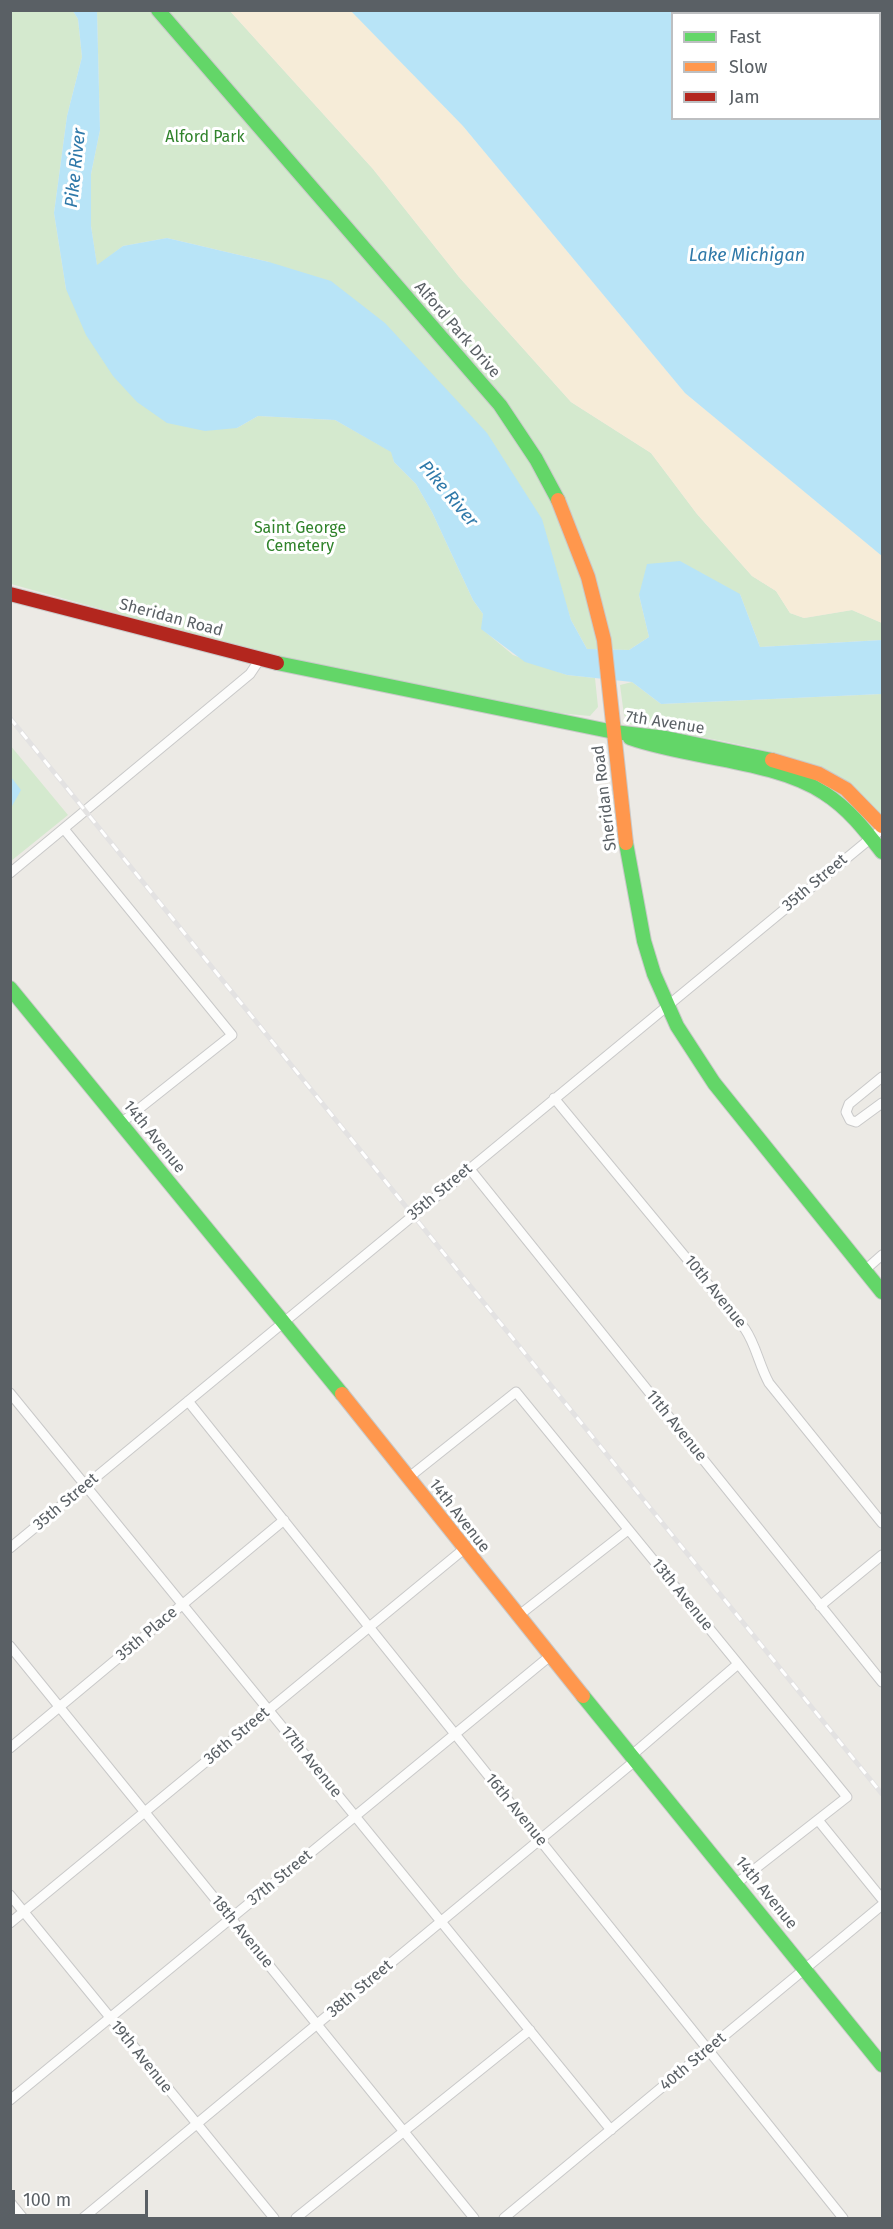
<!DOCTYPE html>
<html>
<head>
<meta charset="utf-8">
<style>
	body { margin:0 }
	#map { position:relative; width:893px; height:2229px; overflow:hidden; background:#eceae5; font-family:"Fira Sans",sans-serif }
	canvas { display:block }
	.frame { position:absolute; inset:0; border:12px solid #5a6065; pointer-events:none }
	.legend { position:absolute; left:671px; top:12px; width:210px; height:108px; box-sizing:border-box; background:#fff; border:2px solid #bdbfc1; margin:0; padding:8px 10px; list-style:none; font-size:18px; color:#5a6065 }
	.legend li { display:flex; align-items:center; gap:12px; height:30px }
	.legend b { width:30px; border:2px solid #bdbfc1 }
	.scale { position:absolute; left:12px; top:2190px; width:136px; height:27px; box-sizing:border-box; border:3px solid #5a6065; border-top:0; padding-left:8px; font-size:18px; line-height:21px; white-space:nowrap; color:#5a6065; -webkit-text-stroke:4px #fff; paint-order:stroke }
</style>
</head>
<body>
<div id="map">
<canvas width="893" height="2229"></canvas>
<div class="frame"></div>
<ul class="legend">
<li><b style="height:8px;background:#63d668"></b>Fast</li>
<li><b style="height:8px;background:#ff974d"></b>Slow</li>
<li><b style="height:8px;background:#b3261e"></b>Jam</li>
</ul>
<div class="scale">100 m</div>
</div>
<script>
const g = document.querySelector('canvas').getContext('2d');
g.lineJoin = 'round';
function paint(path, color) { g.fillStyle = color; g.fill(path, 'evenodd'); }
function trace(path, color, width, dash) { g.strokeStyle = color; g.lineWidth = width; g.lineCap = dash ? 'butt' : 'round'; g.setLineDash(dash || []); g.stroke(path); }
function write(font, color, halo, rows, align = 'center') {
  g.font = font + ' "Fira Sans",sans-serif'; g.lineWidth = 6; g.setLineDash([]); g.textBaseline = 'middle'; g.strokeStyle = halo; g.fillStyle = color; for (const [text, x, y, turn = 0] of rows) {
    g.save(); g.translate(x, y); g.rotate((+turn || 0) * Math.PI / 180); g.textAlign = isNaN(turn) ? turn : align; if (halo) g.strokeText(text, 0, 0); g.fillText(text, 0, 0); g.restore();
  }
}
const green = new Path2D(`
	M 10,11 L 73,11 L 78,19 L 82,57 L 67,116 L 54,213 L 66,289 L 237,428 L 258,416 L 335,420 L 392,452 L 394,462 L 416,484 L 432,512 L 473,600 L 483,614 L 482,629 L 513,655 L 567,675 L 595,678 L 598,707 L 590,716 L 537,711 L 260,653 L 11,584 Z
	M 97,11 L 230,11 L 373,169 L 459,277 L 571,402 L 651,453 L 697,514 L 752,576 L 776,591 L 790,613 L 804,618 L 852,610 L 882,623 L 882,640 L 760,647 L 740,594 L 639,595 L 649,637 L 629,650 L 587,649 L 571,620 L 561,589 L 269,262 L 167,238 L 123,246 L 97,266 L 91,226 L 91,174 L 100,130 Z
	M 632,682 L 661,704 L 882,694 L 882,819 C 870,803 852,785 835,776 C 778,746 694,737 630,724 L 624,715 L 620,685 Z
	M 10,745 L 68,815 L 11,861 L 10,861 Z`);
const sand = new Path2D(`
	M 230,11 L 352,11 L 463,126 L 685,393 L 882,556 L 882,623 L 852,610 L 804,618 L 790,613 L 776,591 L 752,576 L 697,514 L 651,453 L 571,402 L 459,277 L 373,169 Z`);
const water = new Path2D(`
	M 73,11 L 97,11 L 100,130 L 91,174 L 91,226 L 97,265 L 123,246 L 167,238 L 269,262 L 331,281 L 385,323 L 487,433 L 542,519 L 571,620 L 587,649 L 629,650 L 649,637 L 639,595 L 647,564 L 680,561 L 740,594 L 760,647 L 882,640 L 882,694 L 661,704 L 632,682 L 567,675 L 525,662 L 481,629 L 483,614 L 473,600 L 432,512 L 416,484 L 394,462 L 391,452 L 335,420 L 258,416 L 237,428 L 205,431 L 167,423 L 137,402 L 113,376 L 86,335 L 66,289 L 54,213 L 67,116 L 82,57 L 78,19 Z
	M 351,11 L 882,11 L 882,556 L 685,393 L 463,126 ZM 672,14 L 880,14 L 880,118 L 672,118 Z
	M 11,777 L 21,790 L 11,808 Z`);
const street = new Path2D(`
	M 64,829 L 232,1035 L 121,1123
	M 10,873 L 250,674 L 260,659
	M 882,1077 L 849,1104 L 846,1112 L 850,1120 L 856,1122 L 882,1103
	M 554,1098 L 745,1329 C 756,1345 759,1365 769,1383 L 882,1523
	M 469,1168 L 882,1682
	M 865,1270 L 882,1255
	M 10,1393 L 611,2130
	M 188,1401 L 843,2218
	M 408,1478 L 516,1392 L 847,1797 L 737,1883
	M 10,1548 L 882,829
	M 820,1606 L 882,1555
	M 518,1616 L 628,1530
	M 10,1646 L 474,2218
	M 10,1748 L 284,1520
	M 632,1755 L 738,1664
	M 818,1820 L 882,1899
	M 10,1895 L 274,2218
	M 10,1923 L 464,1549
	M 10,2100 L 550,1656
	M 10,2202 L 23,2218
	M 83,2218 L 636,1760
	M 296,2218 L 530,2030
	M 504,2218 L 882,1905`);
const fast = new Path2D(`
	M 158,10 L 500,405 L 536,459 L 558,500
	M 277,663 L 614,732 L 666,738 L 772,760
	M 630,738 C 689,759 774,760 824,793 C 848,808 865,830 882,852
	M 626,843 L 644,941 L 654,974 L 677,1026 L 714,1083 L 882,1292
	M 10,988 L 342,1394
	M 583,1696 L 882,2065`);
const slow = new Path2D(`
	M 558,500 L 588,577 L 604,640 L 626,843
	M 772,760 L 819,774 L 846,789 L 882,826
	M 342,1394 L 583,1696`);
const jam = new Path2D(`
	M 10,594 L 277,663`);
const rail = new Path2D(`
	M 10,718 L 882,1794`);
const parkNames = [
	["Alford Park",205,138],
	["Saint George",300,529],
	["Cemetery",300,547]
];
const streetNames = [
	["Alford Park Drive",457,330,49],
	["Sheridan Road",171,618,15],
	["7th Avenue",665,723,9],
	["Sheridan Road",605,798,-97],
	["35th Street",815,883,-40],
	["14th Avenue",154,1137,51],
	["35th Street",440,1192,-40],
	["10th Avenue",715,1292,51],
	["11th Avenue",676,1426,51],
	["35th Street",66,1502,-40],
	["14th Avenue",459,1516,52],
	["13th Avenue",682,1595,51],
	["35th Place",147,1634,-40],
	["36th Street",237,1736,-40],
	["17th Avenue",311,1762,51],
	["16th Avenue",516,1810,51],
	["37th Street",280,1878,-39],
	["14th Avenue",766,1893,51],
	["18th Avenue",242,1932,51],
	["38th Street",360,1989,-40],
	["19th Avenue",141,2057,51],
	["40th Street",693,2062,-40]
];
const waterNames = [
	["Pike River",76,168,-84],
	["Lake Michigan",747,256],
	["Pike River",448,494,50]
];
paint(green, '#d4e9ce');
paint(sand, '#f6ecd8');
paint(water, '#b8e4f7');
trace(street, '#c9c9c9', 11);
trace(fast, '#c9c9c9', 16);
trace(slow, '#c9c9c9', 16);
trace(jam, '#c9c9c9', 16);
trace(street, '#fcfcfb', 9);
trace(fast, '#63d668', 14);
trace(slow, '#ff974d', 14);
trace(jam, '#b3261e', 14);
trace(rail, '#e3e2e2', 5);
trace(rail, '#fff', 3, [9]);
write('16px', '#30832b', '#fff', parkNames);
write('16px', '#5a6065', '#fff', streetNames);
write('italic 18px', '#2f79a9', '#fff', waterNames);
</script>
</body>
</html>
